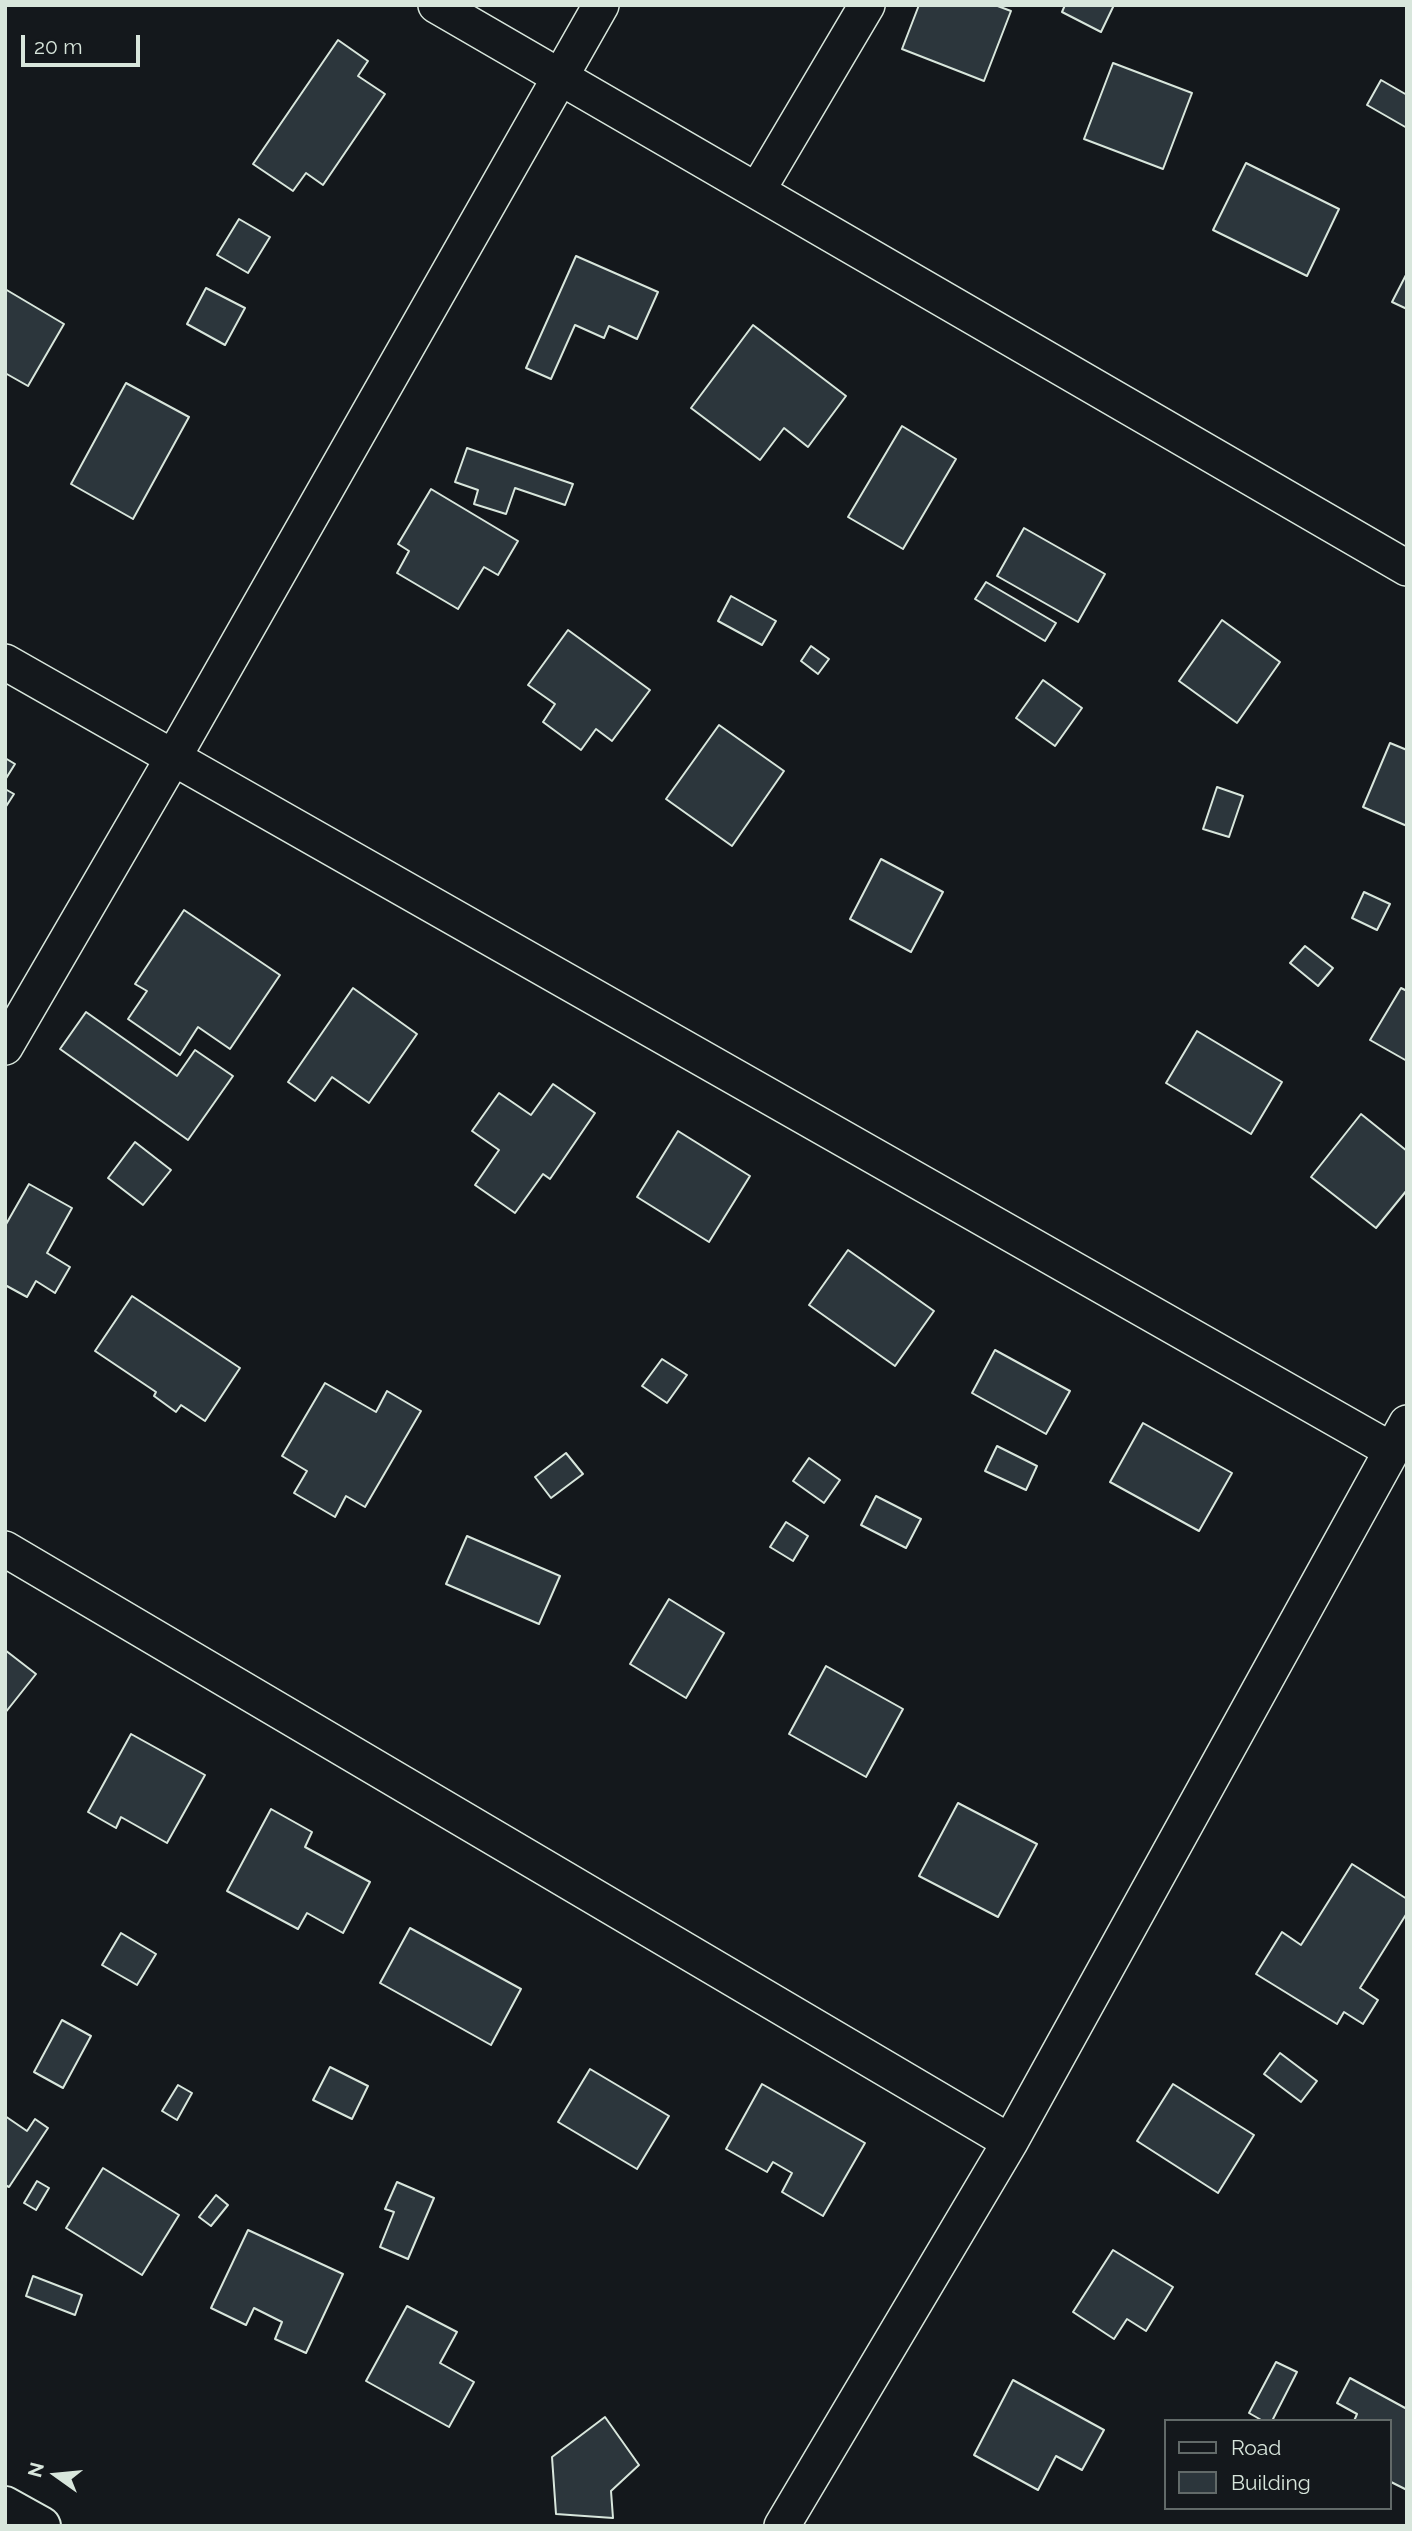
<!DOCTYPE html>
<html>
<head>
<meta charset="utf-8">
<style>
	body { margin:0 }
	#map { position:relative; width:1412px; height:2531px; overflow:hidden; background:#14181c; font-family:Raleway,sans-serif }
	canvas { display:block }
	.frame { position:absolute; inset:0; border:7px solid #d8e6dc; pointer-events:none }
	.legend { position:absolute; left:1164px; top:2419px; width:228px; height:91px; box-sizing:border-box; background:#14181c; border:2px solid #626a69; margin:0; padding:9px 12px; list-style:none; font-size:21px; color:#d8e6dc }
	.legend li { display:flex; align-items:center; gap:14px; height:35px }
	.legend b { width:35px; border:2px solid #626a69 }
	.north { position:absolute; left:21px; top:2440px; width:70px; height:70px; -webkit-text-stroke:5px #14181c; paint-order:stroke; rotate:285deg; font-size:19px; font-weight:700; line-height:28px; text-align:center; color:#d8e6dc }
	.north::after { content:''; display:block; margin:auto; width:24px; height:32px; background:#d8e6dc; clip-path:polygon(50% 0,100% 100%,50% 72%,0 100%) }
	.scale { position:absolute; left:21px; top:35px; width:119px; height:32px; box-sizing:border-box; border:4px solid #d8e6dc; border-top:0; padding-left:9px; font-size:21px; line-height:24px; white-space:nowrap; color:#d8e6dc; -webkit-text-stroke:5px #14181c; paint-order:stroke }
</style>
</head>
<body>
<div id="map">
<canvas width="1412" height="2531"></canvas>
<div class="frame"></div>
<ul class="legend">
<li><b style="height:9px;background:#14181c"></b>Road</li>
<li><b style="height:19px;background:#2c363c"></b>Building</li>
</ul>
<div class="north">N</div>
<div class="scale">20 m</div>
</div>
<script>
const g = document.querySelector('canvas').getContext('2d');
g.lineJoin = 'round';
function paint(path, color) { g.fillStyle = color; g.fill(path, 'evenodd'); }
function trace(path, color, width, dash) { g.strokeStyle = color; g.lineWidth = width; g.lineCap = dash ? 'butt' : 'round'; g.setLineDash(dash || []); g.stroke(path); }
const building = new Path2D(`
	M 919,5 L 995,5 L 1011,11 L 984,81 L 902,49 Z
	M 1065,5 L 1114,5 L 1101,32 L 1062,12 Z
	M 338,40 L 368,61 L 358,76 L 385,94 L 323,185 L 306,173 L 293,191 L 253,164 Z
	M 1113,63 L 1192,93 L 1163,169 L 1084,139 Z
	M 1381,80 L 1407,95 L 1407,128 L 1367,105 Z
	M 1246,163 L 1339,209 L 1307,276 L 1213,230 Z
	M 239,219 L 270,237 L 248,273 L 217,255 Z
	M 576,256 L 658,292 L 637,339 L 609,326 L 604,338 L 575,325 L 551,379 L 526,368 Z
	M 1407,273 L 1407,309 L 1392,302 Z
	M 206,288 L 245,308 L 225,345 L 187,324 Z
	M 5,289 L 64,324 L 28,386 L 5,373 Z
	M 753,325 L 846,396 L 808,447 L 784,428 L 760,460 L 691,408 Z
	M 126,383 L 189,417 L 133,519 L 71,484 Z
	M 902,426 L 956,459 L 903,549 L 848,517 Z
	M 467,448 L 573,484 L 565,505 L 515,488 L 506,514 L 474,504 L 478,490 L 455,482 Z
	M 431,489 L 518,541 L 498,575 L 484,567 L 458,609 L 397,573 L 409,551 L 398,544 Z
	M 1024,528 L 1105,574 L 1078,622 L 997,576 Z
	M 986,582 L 1056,623 L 1045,641 L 975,599 Z
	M 731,596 L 776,621 L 762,645 L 718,621 Z
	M 1222,620 L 1280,662 L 1237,723 L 1179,681 Z
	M 568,630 L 650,690 L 612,741 L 596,729 L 581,750 L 543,722 L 555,704 L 528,685 Z
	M 811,646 L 829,659 L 818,674 L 801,661 Z
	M 1043,680 L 1082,708 L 1055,746 L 1016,718 Z
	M 719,725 L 784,771 L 732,846 L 666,799 Z
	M 1390,743 L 1407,750 L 1407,826 L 1363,807 Z
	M 5,758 L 15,764 L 5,780 Z
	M 1217,787 L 1243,796 L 1229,837 L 1203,829 Z
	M 5,789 L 14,794 L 5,808 Z
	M 881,859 L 943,892 L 911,952 L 850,919 Z
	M 1364,892 L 1390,904 L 1377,930 L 1352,918 Z
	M 184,910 L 280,975 L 230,1049 L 198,1027 L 180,1055 L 128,1019 L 147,991 L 135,984 Z
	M 1305,946 L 1333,968 L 1318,986 L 1290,963 Z
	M 353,988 L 417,1034 L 369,1103 L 332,1077 L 315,1101 L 288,1082 Z
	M 1401,988 L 1407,991 L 1407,1061 L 1370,1040 Z
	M 86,1012 L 177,1076 L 195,1050 L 233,1076 L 188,1140 L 60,1049 Z
	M 1197,1031 L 1282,1082 L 1251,1134 L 1166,1083 Z
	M 553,1084 L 595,1113 L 550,1179 L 543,1174 L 515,1213 L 475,1185 L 499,1150 L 472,1131 L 499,1093 L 531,1115 Z
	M 1361,1114 L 1407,1151 L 1407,1190 L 1376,1228 L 1311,1177 Z
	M 678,1131 L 750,1176 L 709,1242 L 637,1197 Z
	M 135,1142 L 171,1170 L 143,1205 L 108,1178 Z
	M 29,1184 L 72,1208 L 47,1253 L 70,1267 L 55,1293 L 36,1281 L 27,1297 L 5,1285 L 5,1226 Z
	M 848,1250 L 934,1311 L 895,1366 L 809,1305 Z
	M 132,1296 L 240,1368 L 205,1421 L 181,1405 L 176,1412 L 154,1396 L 156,1392 L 95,1351 Z
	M 995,1350 L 1070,1391 L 1046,1434 L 972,1393 Z
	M 662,1359 L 687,1375 L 667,1403 L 642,1386 Z
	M 325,1383 L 376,1412 L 387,1391 L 421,1411 L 365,1507 L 346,1496 L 335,1517 L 294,1493 L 307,1471 L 282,1456 Z
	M 1143,1423 L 1232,1473 L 1199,1531 L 1110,1482 Z
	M 997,1446 L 1037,1466 L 1026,1490 L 985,1471 Z
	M 566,1453 L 583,1474 L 551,1498 L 535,1477 Z
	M 809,1458 L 840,1480 L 824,1503 L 793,1481 Z
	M 876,1496 L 921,1519 L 906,1548 L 861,1525 Z
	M 786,1522 L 808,1536 L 793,1561 L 770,1547 Z
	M 467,1536 L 560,1576 L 539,1624 L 446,1584 Z
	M 669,1599 L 724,1633 L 686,1698 L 630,1664 Z
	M 5,1650 L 36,1674 L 5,1713 Z
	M 826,1666 L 903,1709 L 866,1777 L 789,1734 Z
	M 131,1734 L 205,1775 L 167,1843 L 121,1817 L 116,1828 L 88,1812 Z
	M 958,1803 L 1037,1844 L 998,1917 L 919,1876 Z
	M 271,1809 L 312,1832 L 305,1847 L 370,1882 L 343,1933 L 307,1913 L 298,1929 L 227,1891 Z
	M 1352,1864 L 1407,1899 L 1407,1913 L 1360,1988 L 1378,2000 L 1363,2024 L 1344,2012 L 1337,2024 L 1256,1974 L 1282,1932 L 1301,1945 Z
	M 410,1928 L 521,1989 L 491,2045 L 380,1983 Z
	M 121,1933 L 156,1954 L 137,1985 L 102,1965 Z
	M 62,2020 L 91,2036 L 63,2088 L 34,2072 Z
	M 1280,2053 L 1317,2081 L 1301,2102 L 1264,2074 Z
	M 330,2067 L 368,2086 L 352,2119 L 313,2100 Z
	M 590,2069 L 669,2116 L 637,2169 L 558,2122 Z
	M 762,2084 L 865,2143 L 823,2216 L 782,2192 L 792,2173 L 773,2162 L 767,2172 L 726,2149 Z
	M 1173,2084 L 1254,2135 L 1218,2193 L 1137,2141 Z
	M 178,2085 L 192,2093 L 177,2120 L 162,2111 Z
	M 5,2116 L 27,2131 L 35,2119 L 48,2128 L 9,2187 L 5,2185 Z
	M 103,2168 L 179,2215 L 142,2275 L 66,2228 Z
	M 37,2181 L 49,2188 L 36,2210 L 24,2203 Z
	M 397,2182 L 434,2198 L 408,2259 L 380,2247 L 394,2212 L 385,2209 Z
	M 216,2195 L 228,2205 L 211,2226 L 199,2217 Z
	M 248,2230 L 343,2274 L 306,2353 L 275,2339 L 282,2322 L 254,2308 L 246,2325 L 211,2308 Z
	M 1113,2250 L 1173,2287 L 1146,2331 L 1127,2319 L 1114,2339 L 1073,2312 Z
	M 33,2276 L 82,2295 L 75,2315 L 26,2296 Z
	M 407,2306 L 457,2332 L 440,2363 L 474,2382 L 449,2427 L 366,2381 Z
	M 1276,2362 L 1297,2372 L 1272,2421 L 1263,2421 L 1249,2413 Z
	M 1350,2378 L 1407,2409 L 1407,2490 L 1389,2481 L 1389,2421 L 1354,2421 L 1357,2414 L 1337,2403 Z
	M 1013,2380 L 1104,2430 L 1082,2470 L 1056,2456 L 1038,2490 L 974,2455 Z
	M 605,2417 L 639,2465 L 611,2491 L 613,2518 L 556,2514 L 552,2457 Z`);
const street = new Path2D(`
	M 436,5 L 1407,568
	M 757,191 L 867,5
	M 5,662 L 1391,1450
	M 5,1047 L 173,758 L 601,5
	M 5,1549 L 1010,2142
	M 782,2526 L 1010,2142 L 1407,1423`);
const secondary = new Path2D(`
	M 5,2506 L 41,2526`);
paint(building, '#2c363c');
trace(building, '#d8e6dc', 2);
trace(street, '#d8e6dc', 38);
trace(secondary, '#d8e6dc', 42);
trace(street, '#14181c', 35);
trace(secondary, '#14181c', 38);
</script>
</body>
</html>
